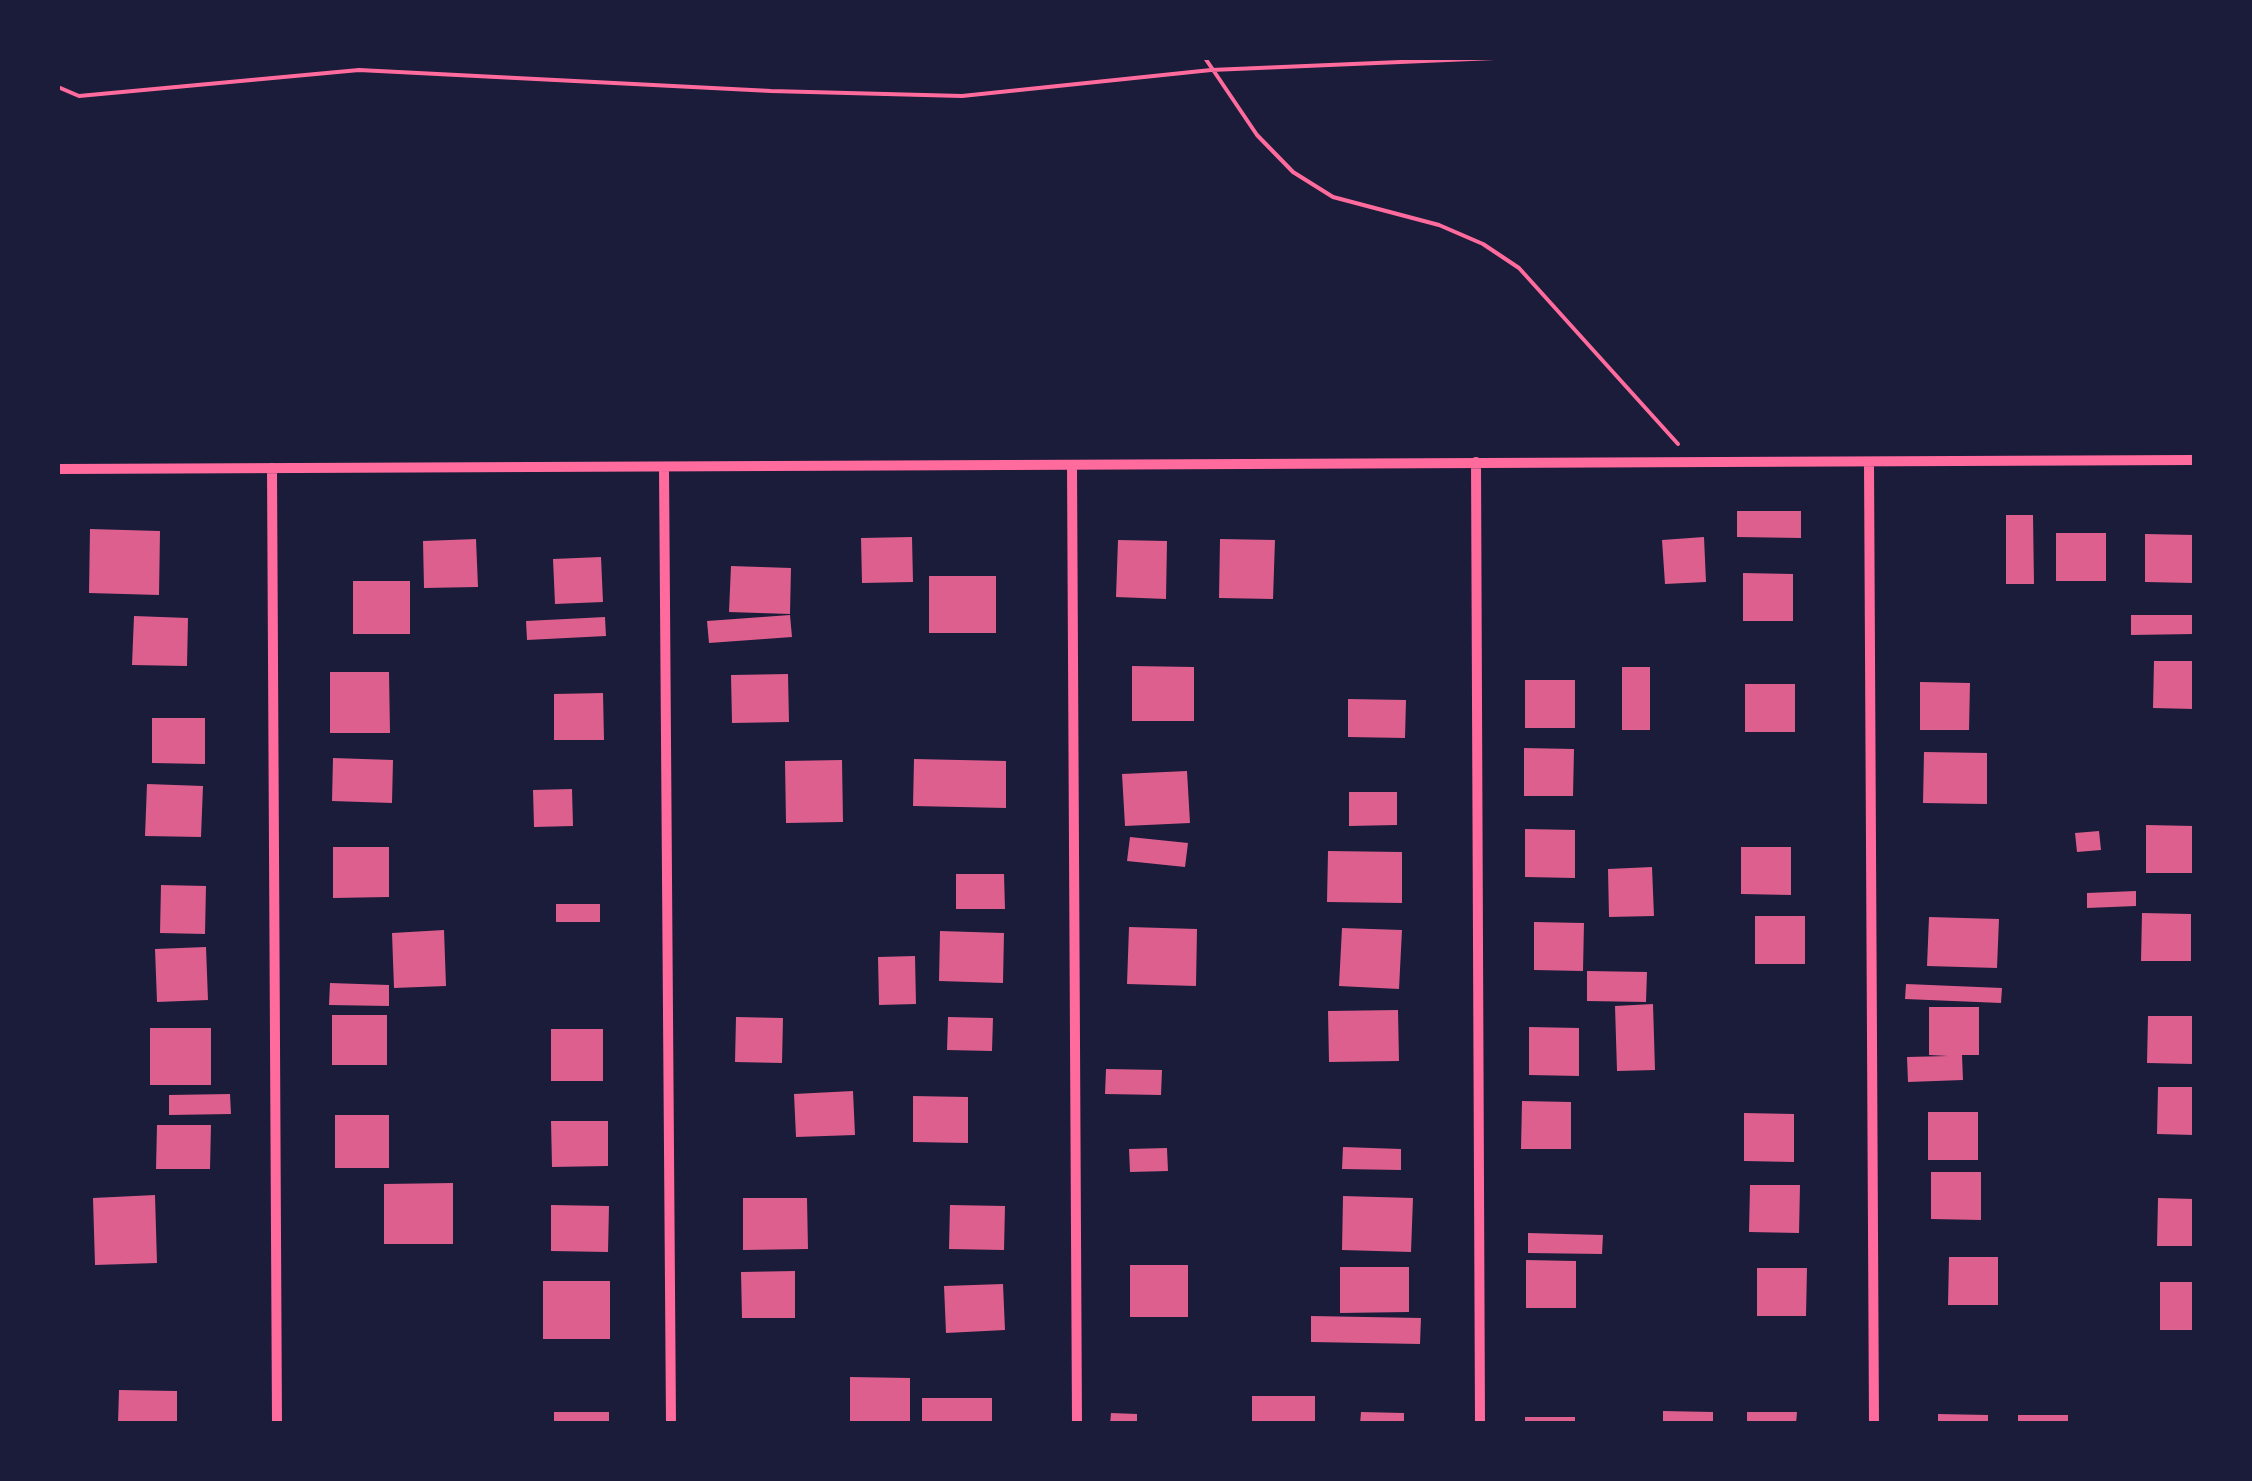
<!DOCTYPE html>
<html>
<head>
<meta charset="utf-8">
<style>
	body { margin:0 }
	#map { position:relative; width:2252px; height:1481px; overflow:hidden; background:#1b1b3a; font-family:"Libre Baskerville",serif }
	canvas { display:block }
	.frame { position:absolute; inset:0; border:60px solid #1b1b3a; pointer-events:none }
</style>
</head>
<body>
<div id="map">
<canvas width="2252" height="1481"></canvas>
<div class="frame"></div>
</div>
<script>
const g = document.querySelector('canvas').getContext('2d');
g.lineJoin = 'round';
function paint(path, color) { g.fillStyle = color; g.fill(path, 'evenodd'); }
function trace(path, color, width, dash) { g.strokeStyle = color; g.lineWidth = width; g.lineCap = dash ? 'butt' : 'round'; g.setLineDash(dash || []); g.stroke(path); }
const building = new Path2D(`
	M 1737,511 L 1801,511 L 1801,538 L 1737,537 Z
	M 2006,515 L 2033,515 L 2034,584 L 2006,584 Z
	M 90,529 L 160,531 L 159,595 L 89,593 Z
	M 2056,533 L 2106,533 L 2106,581 L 2056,581 Z
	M 2145,534 L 2194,535 L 2194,583 L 2145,582 Z
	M 912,537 L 913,582 L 862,583 L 861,538 Z
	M 1704,537 L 1706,582 L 1665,584 L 1662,540 Z
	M 476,539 L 478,587 L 424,588 L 423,541 Z
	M 1220,539 L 1275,540 L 1273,599 L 1219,598 Z
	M 1118,540 L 1167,541 L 1166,599 L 1116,597 Z
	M 601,557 L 603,602 L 555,604 L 553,559 Z
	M 731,566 L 791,568 L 790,614 L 729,612 Z
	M 1743,573 L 1793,574 L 1793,621 L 1743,621 Z
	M 929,576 L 996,576 L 996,633 L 929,633 Z
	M 353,581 L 410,581 L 410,634 L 353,634 Z
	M 790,615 L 792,637 L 709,643 L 707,621 Z
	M 2131,615 L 2194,615 L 2194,634 L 2131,635 Z
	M 134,616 L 188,618 L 187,666 L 132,665 Z
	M 605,617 L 606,636 L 527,640 L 526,621 Z
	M 2154,661 L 2194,661 L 2194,709 L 2153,708 Z
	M 1132,666 L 1194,667 L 1194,721 L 1132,721 Z
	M 1622,667 L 1650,667 L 1650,730 L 1622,730 Z
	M 330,672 L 389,672 L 390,733 L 330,733 Z
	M 788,674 L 789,722 L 732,723 L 731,675 Z
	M 1525,680 L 1575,680 L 1575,728 L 1525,728 Z
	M 1920,682 L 1970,683 L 1969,730 L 1920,730 Z
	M 1745,684 L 1795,684 L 1795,732 L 1745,732 Z
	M 603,693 L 604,740 L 554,740 L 554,694 Z
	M 1348,699 L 1406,700 L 1405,738 L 1348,737 Z
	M 152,718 L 205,718 L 205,764 L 152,763 Z
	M 1524,748 L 1574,749 L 1573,796 L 1524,796 Z
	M 1924,752 L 1987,753 L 1987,804 L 1923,803 Z
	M 333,758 L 393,760 L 392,803 L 332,801 Z
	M 914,759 L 1006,761 L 1006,808 L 913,806 Z
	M 842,760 L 843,822 L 786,823 L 785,761 Z
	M 1187,771 L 1190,823 L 1125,826 L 1122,774 Z
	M 147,784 L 203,786 L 201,837 L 145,836 Z
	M 572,789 L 573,826 L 534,827 L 533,790 Z
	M 1349,792 L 1397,792 L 1397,825 L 1349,826 Z
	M 2146,825 L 2194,826 L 2194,873 L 2146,873 Z
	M 1525,829 L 1575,830 L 1575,878 L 1525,877 Z
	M 2099,831 L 2101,850 L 2077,852 L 2075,833 Z
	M 1130,837 L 1188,843 L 1185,867 L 1127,861 Z
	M 333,847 L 389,847 L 389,897 L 333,898 Z
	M 1741,847 L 1791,847 L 1791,895 L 1741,894 Z
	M 1328,851 L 1402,852 L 1402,903 L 1327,902 Z
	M 1652,867 L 1654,916 L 1609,917 L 1608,869 Z
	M 956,874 L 1004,874 L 1005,909 L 956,909 Z
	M 161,885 L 206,886 L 205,934 L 160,933 Z
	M 2136,891 L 2136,906 L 2087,908 L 2087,893 Z
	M 556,904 L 600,904 L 600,922 L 556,922 Z
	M 2142,913 L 2191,914 L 2191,961 L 2141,961 Z
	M 1755,916 L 1805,916 L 1805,964 L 1755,964 Z
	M 1929,917 L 1999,919 L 1997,968 L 1927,966 Z
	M 1534,922 L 1584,923 L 1583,971 L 1534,970 Z
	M 1129,927 L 1197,929 L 1196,986 L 1127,984 Z
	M 1342,928 L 1402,930 L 1399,989 L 1339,986 Z
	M 444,930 L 446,986 L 394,988 L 392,933 Z
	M 940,931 L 1004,933 L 1003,983 L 939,981 Z
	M 206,947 L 208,1000 L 157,1002 L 155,949 Z
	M 915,956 L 916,1004 L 879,1005 L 878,957 Z
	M 1587,971 L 1647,972 L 1646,1002 L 1587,1001 Z
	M 330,983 L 389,985 L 389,1006 L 329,1005 Z
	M 1906,984 L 2002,988 L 2001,1003 L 1905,999 Z
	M 1653,1004 L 1655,1070 L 1617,1071 L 1615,1006 Z
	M 1929,1007 L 1979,1007 L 1979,1055 L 1962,1055 L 1963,1080 L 1908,1082 L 1907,1057 L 1948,1056 L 1929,1055 Z
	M 1398,1010 L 1399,1061 L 1329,1062 L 1328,1011 Z
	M 332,1015 L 387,1015 L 387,1065 L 332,1065 Z
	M 2148,1016 L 2194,1016 L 2194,1064 L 2147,1063 Z
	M 736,1017 L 783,1018 L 782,1063 L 735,1062 Z
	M 948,1017 L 993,1018 L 992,1051 L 947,1050 Z
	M 1529,1027 L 1579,1028 L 1579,1076 L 1529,1075 Z
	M 150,1028 L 211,1028 L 211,1085 L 150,1085 Z
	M 551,1029 L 603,1029 L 603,1081 L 551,1081 Z
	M 1106,1069 L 1162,1070 L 1161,1095 L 1105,1094 Z
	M 2158,1087 L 2194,1087 L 2194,1135 L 2157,1134 Z
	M 853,1091 L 855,1135 L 796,1137 L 794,1094 Z
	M 230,1094 L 231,1114 L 169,1115 L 169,1095 Z
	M 913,1096 L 968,1097 L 968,1143 L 913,1142 Z
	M 1522,1101 L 1571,1102 L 1571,1149 L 1521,1149 Z
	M 1928,1112 L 1978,1112 L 1978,1160 L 1928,1160 Z
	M 1744,1113 L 1794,1114 L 1794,1162 L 1744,1161 Z
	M 335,1115 L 389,1115 L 389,1168 L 335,1168 Z
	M 551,1121 L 608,1121 L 608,1166 L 552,1167 Z
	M 157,1125 L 211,1125 L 210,1169 L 156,1169 Z
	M 1343,1147 L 1401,1149 L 1401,1170 L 1342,1169 Z
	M 1167,1148 L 1168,1171 L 1130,1172 L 1129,1149 Z
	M 1931,1172 L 1981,1172 L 1981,1220 L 1931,1219 Z
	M 453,1183 L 453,1244 L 384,1244 L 384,1184 Z
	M 1750,1185 L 1800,1185 L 1799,1233 L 1749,1232 Z
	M 155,1195 L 157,1263 L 95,1265 L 93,1198 Z
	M 1343,1196 L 1413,1198 L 1411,1252 L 1342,1250 Z
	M 743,1198 L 807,1198 L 808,1249 L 743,1250 Z
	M 2158,1198 L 2194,1199 L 2194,1246 L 2157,1246 Z
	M 551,1205 L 609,1206 L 608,1252 L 551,1251 Z
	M 950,1205 L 1005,1206 L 1004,1250 L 949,1249 Z
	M 1528,1233 L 1603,1235 L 1602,1254 L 1528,1253 Z
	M 1949,1257 L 1998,1257 L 1998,1305 L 1948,1305 Z
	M 1526,1260 L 1576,1261 L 1576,1308 L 1526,1308 Z
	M 1130,1265 L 1188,1265 L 1188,1317 L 1130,1317 Z
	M 1340,1267 L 1409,1267 L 1409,1312 L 1340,1313 Z
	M 1757,1268 L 1807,1268 L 1806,1316 L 1757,1316 Z
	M 795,1271 L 795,1318 L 742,1318 L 741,1272 Z
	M 543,1281 L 610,1281 L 610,1339 L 543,1339 Z
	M 2160,1282 L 2194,1282 L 2194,1330 L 2160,1330 Z
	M 1003,1284 L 1005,1330 L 946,1333 L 944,1286 Z
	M 1311,1316 L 1421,1318 L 1420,1344 L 1311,1342 Z
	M 850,1377 L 910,1378 L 910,1424 L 850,1424 Z
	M 119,1390 L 177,1391 L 177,1424 L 118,1424 Z
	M 1252,1396 L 1315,1396 L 1315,1424 L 1252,1424 Z
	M 922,1398 L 992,1398 L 992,1424 L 922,1424 Z
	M 1663,1411 L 1713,1412 L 1713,1424 L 1663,1424 Z
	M 554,1412 L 609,1412 L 609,1424 L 554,1424 Z
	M 1361,1412 L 1404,1413 L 1404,1424 L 1360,1424 Z
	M 1747,1412 L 1797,1412 L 1796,1424 L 1747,1424 Z
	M 1111,1413 L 1137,1414 L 1137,1424 L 1110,1424 Z
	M 1938,1414 L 1988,1415 L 1988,1424 L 1938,1424 Z
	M 2018,1415 L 2068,1415 L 2068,1424 L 2018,1424 Z
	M 1525,1417 L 1575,1417 L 1575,1424 L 1525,1424 Z`);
const path = new Path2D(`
	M 1205,58 L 1257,135 L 1293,172 L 1333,197 L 1439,225 L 1483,244 L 1519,268 L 1678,444
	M 58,87 L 79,96 L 359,70 L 771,91 L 962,96 L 1211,70 L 1495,58`);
const minor = new Path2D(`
	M 1476,462 L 1480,1424
	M 1869,462 L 1874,1424
	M 1072,465 L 1077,1424
	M 664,467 L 671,1424
	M 272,468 L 277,1424
	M 58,469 L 2194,460`);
paint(building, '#dd5f8e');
trace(path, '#ff6b9d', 4);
trace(minor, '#ff6b9d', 10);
</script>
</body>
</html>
